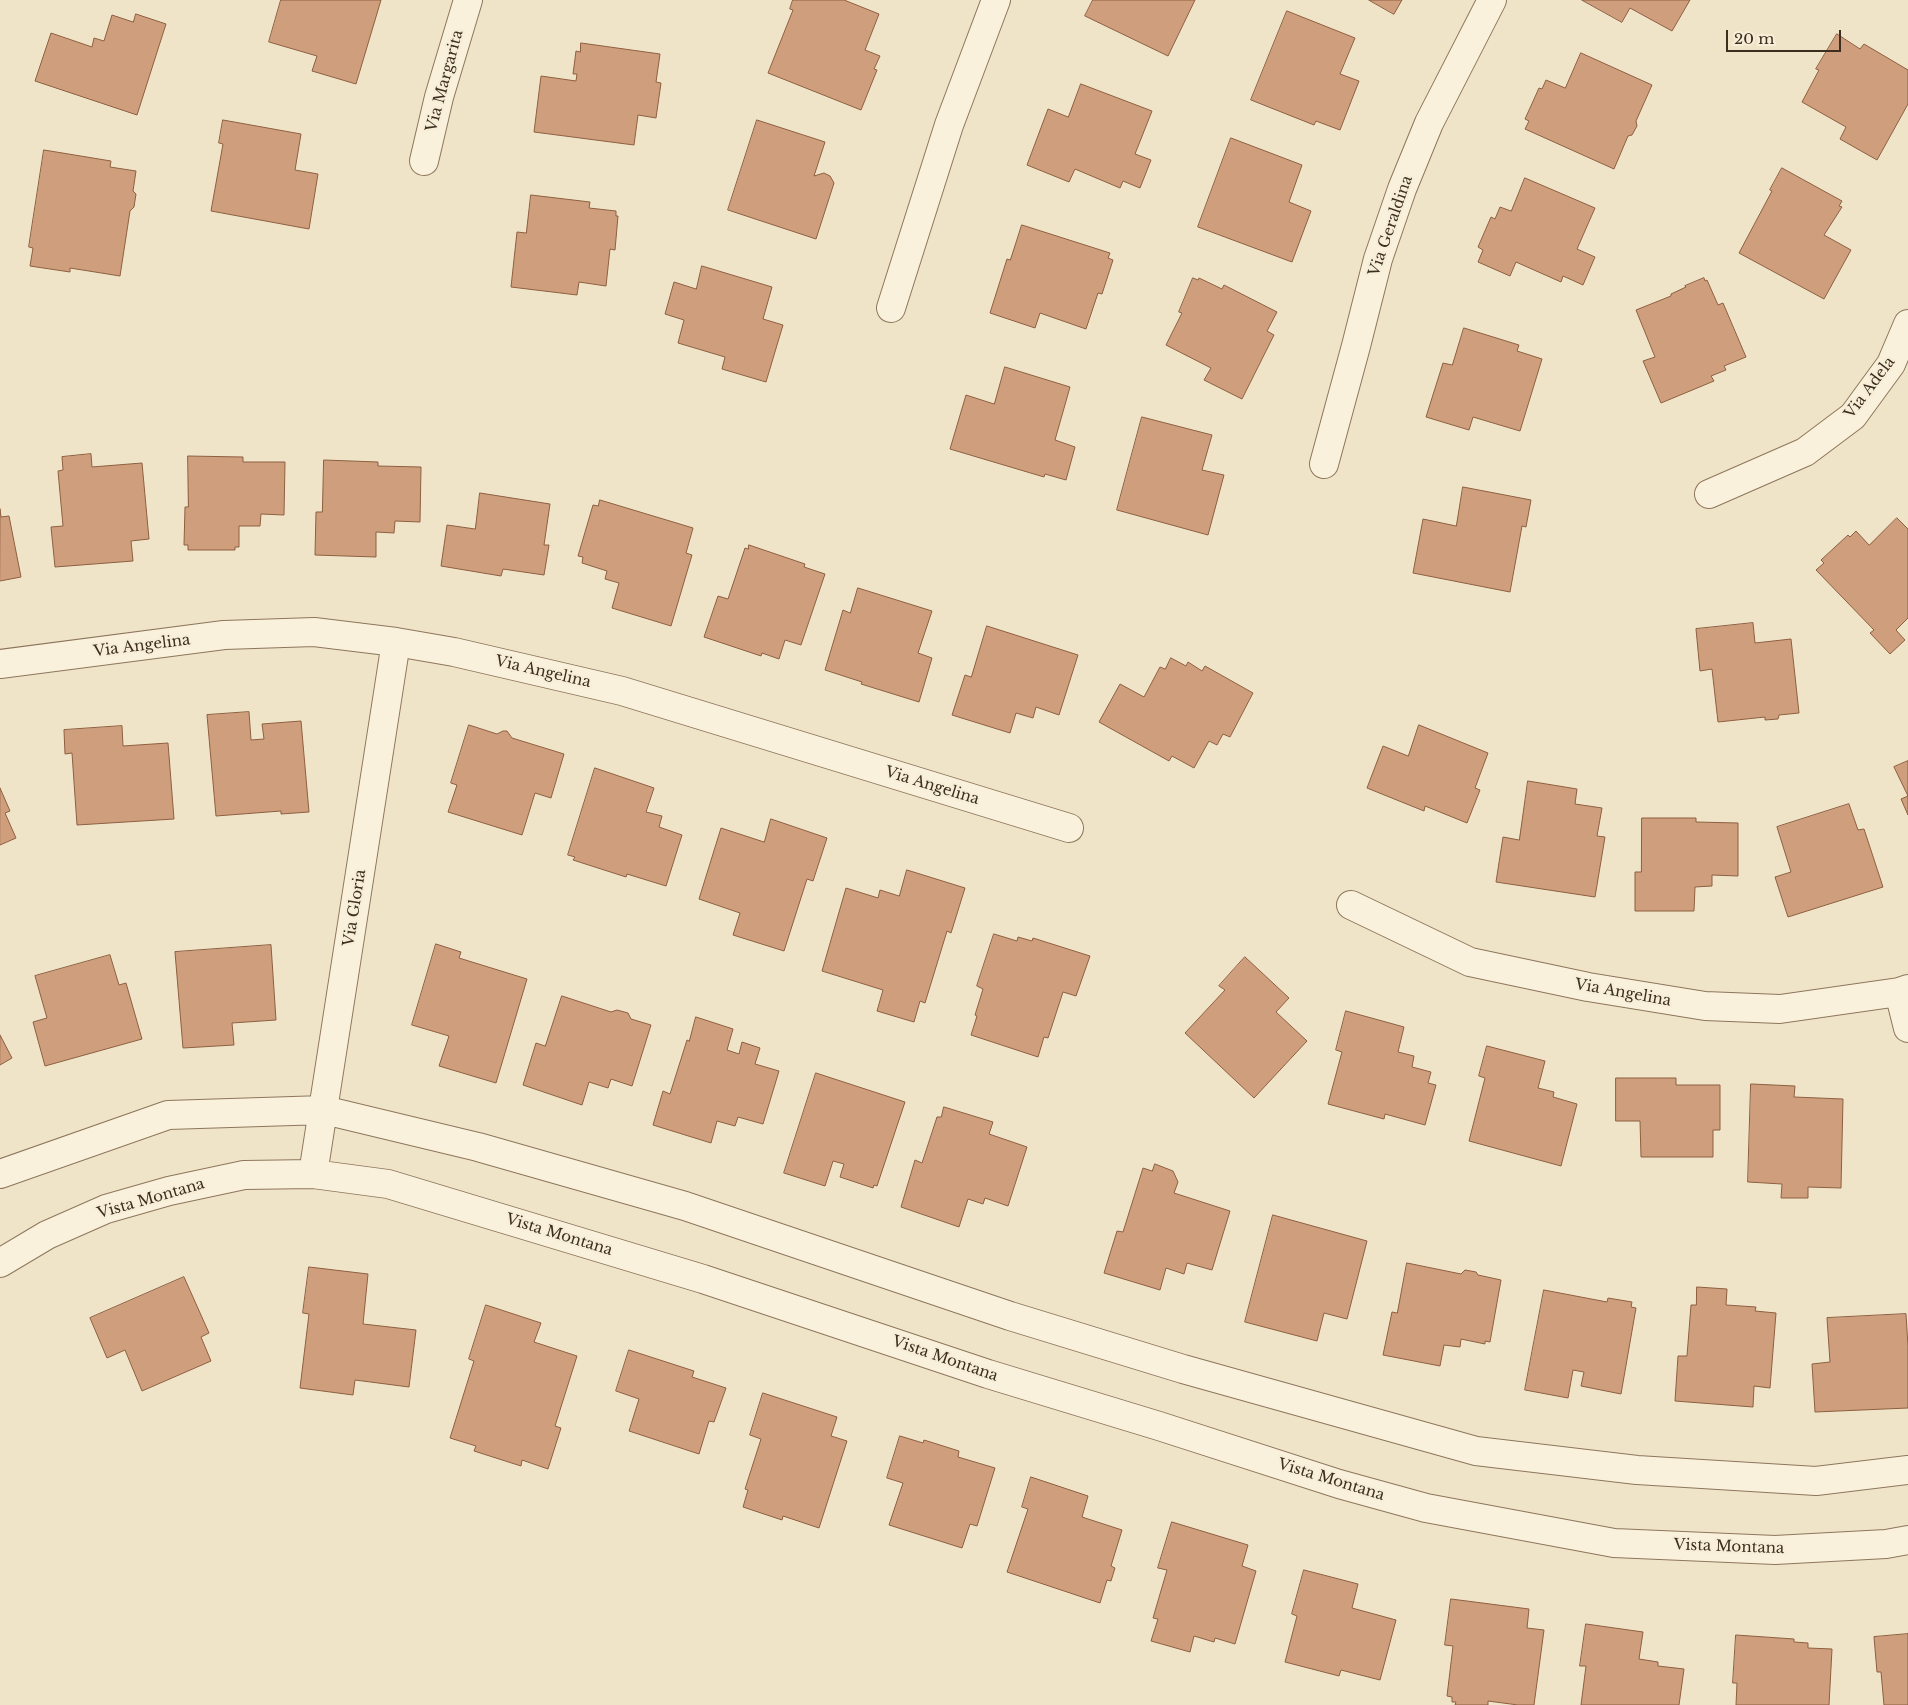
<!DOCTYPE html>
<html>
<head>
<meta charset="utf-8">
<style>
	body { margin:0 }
	#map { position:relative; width:1908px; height:1705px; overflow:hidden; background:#f0e4c8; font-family:"Libre Baskerville",serif }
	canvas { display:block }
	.scale { position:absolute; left:1726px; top:30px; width:115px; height:22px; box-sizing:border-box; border:2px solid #3d2e20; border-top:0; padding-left:6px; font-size:15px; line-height:18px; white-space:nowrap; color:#3d2e20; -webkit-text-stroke:4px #f7eed8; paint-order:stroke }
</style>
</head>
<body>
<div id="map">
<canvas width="1908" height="1705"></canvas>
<div class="scale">20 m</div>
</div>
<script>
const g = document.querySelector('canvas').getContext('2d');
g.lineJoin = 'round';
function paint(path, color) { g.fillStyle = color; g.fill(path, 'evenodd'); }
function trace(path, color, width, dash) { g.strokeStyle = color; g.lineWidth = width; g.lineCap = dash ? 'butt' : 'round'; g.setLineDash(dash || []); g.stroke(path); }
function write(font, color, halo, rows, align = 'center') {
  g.font = font + ' "Libre Baskerville",serif'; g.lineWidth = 4.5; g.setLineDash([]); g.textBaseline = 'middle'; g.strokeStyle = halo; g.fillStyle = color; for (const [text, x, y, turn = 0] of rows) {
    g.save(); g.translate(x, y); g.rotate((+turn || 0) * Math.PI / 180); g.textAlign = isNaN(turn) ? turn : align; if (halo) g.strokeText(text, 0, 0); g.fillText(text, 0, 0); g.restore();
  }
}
const building = new Path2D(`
	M 281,0 L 381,0 L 356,84 L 312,71 L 317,56 L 269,42 Z
	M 793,0 L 844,0 L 879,14 L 865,50 L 880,56 L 874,69 L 877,70 L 861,110 L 768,73 L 793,10 L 790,9 Z
	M 1093,0 L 1195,0 L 1168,56 L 1085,16 Z
	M 1369,0 L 1402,0 L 1394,14 Z
	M 1582,0 L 1690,0 L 1672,31 L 1630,8 L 1622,22 Z
	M 1287,11 L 1355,38 L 1340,74 L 1359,81 L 1340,130 L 1316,121 L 1314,125 L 1251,100 Z
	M 136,14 L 166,24 L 137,115 L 35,81 L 51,33 L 92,47 L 94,38 L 104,41 L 112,15 L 133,22 Z
	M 1837,34 L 1860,49 L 1864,44 L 1908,70 L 1908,104 L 1877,160 L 1840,139 L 1846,127 L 1802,102 L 1819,70 L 1816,69 Z
	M 581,43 L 660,54 L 656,82 L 661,83 L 656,118 L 638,115 L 634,145 L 534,132 L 541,76 L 576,81 L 577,74 L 573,74 L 576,51 L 580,52 Z
	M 1581,53 L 1652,85 L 1636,121 L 1637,126 L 1632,135 L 1628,136 L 1614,169 L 1525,129 L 1529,121 L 1525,119 L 1539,88 L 1542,89 L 1546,80 L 1565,88 Z
	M 1081,84 L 1152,111 L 1135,154 L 1151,160 L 1140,188 L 1123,181 L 1120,188 L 1075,169 L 1069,182 L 1027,165 L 1048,109 L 1068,117 Z
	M 223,120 L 301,134 L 295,170 L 318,174 L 309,229 L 211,211 L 223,144 L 219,143 Z
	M 757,120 L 825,142 L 814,176 L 824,173 L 830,176 L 834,183 L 816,239 L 728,210 Z
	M 1231,138 L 1302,165 L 1289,202 L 1311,211 L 1292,262 L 1198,227 Z
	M 44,150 L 111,161 L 110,167 L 136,171 L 133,191 L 136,194 L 134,207 L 130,211 L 120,276 L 70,268 L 70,272 L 30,266 L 33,248 L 29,247 Z
	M 1782,168 L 1842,201 L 1839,206 L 1842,207 L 1824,235 L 1851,250 L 1824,299 L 1739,253 L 1772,191 L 1770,190 Z
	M 1525,178 L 1595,208 L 1577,249 L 1595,257 L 1583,285 L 1563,276 L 1561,282 L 1516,262 L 1510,276 L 1478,262 L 1483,250 L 1478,247 L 1491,217 L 1495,219 L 1500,207 L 1511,211 Z
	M 531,195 L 590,202 L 589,208 L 616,211 L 616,216 L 618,216 L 615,250 L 610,249 L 606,286 L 579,282 L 577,295 L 511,287 L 517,232 L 526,233 Z
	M 1022,225 L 1110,253 L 1108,258 L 1113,260 L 1102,294 L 1098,293 L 1086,329 L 1040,313 L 1035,328 L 990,313 L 1007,259 L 1010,260 Z
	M 702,266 L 772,287 L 763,319 L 783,325 L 766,382 L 722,369 L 725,357 L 678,343 L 684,320 L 665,314 L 674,282 L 696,289 Z
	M 1193,278 L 1198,280 L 1199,278 L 1222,289 L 1224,285 L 1277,312 L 1267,331 L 1274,335 L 1242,399 L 1204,380 L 1211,368 L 1166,345 L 1182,313 L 1179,312 Z
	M 1704,278 L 1705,281 L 1707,280 L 1718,305 L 1723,303 L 1746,357 L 1724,366 L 1726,370 L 1711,376 L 1714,381 L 1661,403 L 1643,361 L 1655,357 L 1636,310 L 1671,296 L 1671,294 L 1686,287 L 1685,286 Z
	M 1464,328 L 1519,345 L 1517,351 L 1542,359 L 1520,431 L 1473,417 L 1469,430 L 1426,417 L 1443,363 L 1452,365 Z
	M 1005,367 L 1070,387 L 1055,440 L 1075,447 L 1066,480 L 1045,474 L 1044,477 L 950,449 L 966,395 L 994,404 Z
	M 1142,417 L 1212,435 L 1202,470 L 1224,475 L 1208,535 L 1117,510 Z
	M 91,454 L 92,467 L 142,463 L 149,539 L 131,541 L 133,561 L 55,567 L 51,527 L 63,526 L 58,471 L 63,470 L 62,457 Z
	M 188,456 L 243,457 L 243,462 L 285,462 L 284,515 L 261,514 L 260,526 L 239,526 L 239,547 L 235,547 L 235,550 L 188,550 L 188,545 L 184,545 L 185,507 L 188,507 Z
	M 324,460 L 378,462 L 378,466 L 421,467 L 420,522 L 395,521 L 394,533 L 376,532 L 376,557 L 315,555 L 316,512 L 322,512 Z
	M 1463,487 L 1531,500 L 1526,527 L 1522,526 L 1510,592 L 1413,573 L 1423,519 L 1456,526 Z
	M 480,493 L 550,504 L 544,545 L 549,545 L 544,575 L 503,569 L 501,576 L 441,566 L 447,525 L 475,529 Z
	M 600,500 L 693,528 L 686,553 L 692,555 L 671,626 L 612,608 L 619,583 L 605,579 L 607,571 L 582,563 L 583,557 L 578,556 L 593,505 L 598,506 Z
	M 0,509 L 1,517 L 9,516 L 21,577 L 0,581 Z
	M 1897,518 L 1908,529 L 1908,618 L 1896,630 L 1905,640 L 1890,654 L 1870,633 L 1874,630 L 1816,570 L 1824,563 L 1821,560 L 1848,535 L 1850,537 L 1856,531 L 1869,545 Z
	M 749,545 L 805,564 L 804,567 L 825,574 L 801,645 L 785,640 L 779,659 L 762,653 L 761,656 L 704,637 L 718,596 L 728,599 L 745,548 L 748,549 Z
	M 858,588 L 932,611 L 918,653 L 932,658 L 919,702 L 861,684 L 862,682 L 825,670 L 843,610 L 850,613 Z
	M 1753,623 L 1755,643 L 1791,639 L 1799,713 L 1779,715 L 1778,719 L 1765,720 L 1765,717 L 1718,722 L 1712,669 L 1700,671 L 1696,629 Z
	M 987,626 L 1078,655 L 1059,715 L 1036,707 L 1033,718 L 1016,713 L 1010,733 L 952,715 L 965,675 L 971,677 Z
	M 1171,658 L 1186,666 L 1188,662 L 1202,671 L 1205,666 L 1253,693 L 1230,737 L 1223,734 L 1217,745 L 1209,741 L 1194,768 L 1172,756 L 1169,761 L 1099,722 L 1120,684 L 1144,697 L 1160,667 L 1165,669 Z
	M 249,712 L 251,740 L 264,739 L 262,724 L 301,721 L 309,812 L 281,814 L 281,811 L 216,816 L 207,715 Z
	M 469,725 L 497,734 L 503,731 L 507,731 L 512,738 L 564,754 L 551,798 L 535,793 L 522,835 L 448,812 L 457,785 L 451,783 Z
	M 1419,725 L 1488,753 L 1475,788 L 1480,790 L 1467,823 L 1425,806 L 1424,811 L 1367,788 L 1383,746 L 1408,756 Z
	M 122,726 L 123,746 L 168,743 L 174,819 L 77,825 L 72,753 L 65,754 L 64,730 Z
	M 1908,761 L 1908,815 L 1901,799 L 1908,796 L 1894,767 Z
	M 595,768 L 654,788 L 646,812 L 662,816 L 659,827 L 682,835 L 666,886 L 627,874 L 626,877 L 573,860 L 575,857 L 568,855 Z
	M 1528,781 L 1577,789 L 1575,804 L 1602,808 L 1597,836 L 1605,837 L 1595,897 L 1496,882 L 1503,837 L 1519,840 Z
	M 0,788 L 10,811 L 5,813 L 16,838 L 0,845 Z
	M 1849,804 L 1858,830 L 1864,829 L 1883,887 L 1788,917 L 1775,877 L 1791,872 L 1777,827 Z
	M 1642,818 L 1696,818 L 1696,822 L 1738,823 L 1738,876 L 1712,875 L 1712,886 L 1695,887 L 1694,911 L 1635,911 L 1635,872 L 1641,872 Z
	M 771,819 L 827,838 L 813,881 L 807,879 L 784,951 L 733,935 L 740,913 L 699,899 L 721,828 L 764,842 Z
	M 907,870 L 965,888 L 951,933 L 947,931 L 925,1003 L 920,1001 L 914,1022 L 877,1011 L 883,990 L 822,971 L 846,888 L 878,898 L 880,890 L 899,896 Z
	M 994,934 L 1017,941 L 1018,937 L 1032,941 L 1033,938 L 1090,956 L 1076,996 L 1063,992 L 1048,1038 L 1044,1037 L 1038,1057 L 971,1035 L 977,1016 L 975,1015 L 983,989 L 977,986 Z
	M 436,944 L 461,952 L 459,958 L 527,979 L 496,1083 L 439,1066 L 449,1036 L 412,1025 Z
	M 271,945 L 276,1020 L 232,1023 L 234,1045 L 183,1048 L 175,952 Z
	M 110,955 L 119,985 L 126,983 L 142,1039 L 45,1066 L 33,1022 L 47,1018 L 35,976 Z
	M 1245,957 L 1289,998 L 1276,1012 L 1307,1041 L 1254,1098 L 1185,1033 L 1225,990 L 1219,986 Z
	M 562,996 L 611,1012 L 617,1010 L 628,1013 L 631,1019 L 651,1025 L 632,1086 L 611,1079 L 608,1088 L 589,1082 L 582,1105 L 523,1085 L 536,1043 L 545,1046 Z
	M 1346,1011 L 1404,1027 L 1398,1052 L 1414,1056 L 1412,1067 L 1431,1072 L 1428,1083 L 1436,1085 L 1425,1125 L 1385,1114 L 1384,1119 L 1328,1104 L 1342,1052 L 1336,1050 Z
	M 696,1017 L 733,1029 L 727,1050 L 739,1054 L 742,1042 L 760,1048 L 755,1064 L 779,1071 L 763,1124 L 738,1117 L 735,1126 L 717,1121 L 711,1143 L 653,1125 L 663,1091 L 670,1094 L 687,1040 L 689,1041 Z
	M 0,1035 L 12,1058 L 0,1065 Z
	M 1487,1046 L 1545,1061 L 1538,1088 L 1554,1092 L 1553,1097 L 1577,1104 L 1561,1166 L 1469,1141 L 1485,1078 L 1479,1076 Z
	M 816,1073 L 905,1102 L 877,1186 L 874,1185 L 873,1188 L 840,1177 L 844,1164 L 833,1161 L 825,1186 L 784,1173 Z
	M 1616,1078 L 1676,1078 L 1676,1085 L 1720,1085 L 1720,1130 L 1713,1130 L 1713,1157 L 1641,1157 L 1640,1121 L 1616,1121 Z
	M 1751,1084 L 1795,1086 L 1794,1097 L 1843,1099 L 1841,1188 L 1808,1187 L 1808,1198 L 1781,1198 L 1782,1184 L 1748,1182 Z
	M 944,1107 L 993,1122 L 989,1134 L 1027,1147 L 1008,1206 L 985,1198 L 983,1204 L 968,1199 L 959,1227 L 901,1207 L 915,1160 L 922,1163 L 937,1117 L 941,1117 Z
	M 1155,1164 L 1173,1171 L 1178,1182 L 1174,1193 L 1230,1211 L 1212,1270 L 1187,1263 L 1184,1274 L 1166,1268 L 1160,1290 L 1104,1273 L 1117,1231 L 1123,1232 L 1143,1168 L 1152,1171 Z
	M 1273,1215 L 1367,1241 L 1347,1319 L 1324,1313 L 1317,1341 L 1245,1322 Z
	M 1407,1263 L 1461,1274 L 1465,1270 L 1476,1272 L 1478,1275 L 1501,1280 L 1490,1342 L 1485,1341 L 1485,1344 L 1461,1339 L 1460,1347 L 1444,1345 L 1440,1366 L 1383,1355 L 1392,1312 L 1397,1313 Z
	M 309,1267 L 368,1274 L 363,1324 L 416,1330 L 409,1387 L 355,1380 L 353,1395 L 300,1388 L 309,1314 L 303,1313 Z
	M 184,1277 L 209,1333 L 201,1337 L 211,1361 L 142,1391 L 125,1350 L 107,1358 L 90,1318 Z
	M 1697,1287 L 1727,1289 L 1726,1305 L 1756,1307 L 1755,1311 L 1776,1313 L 1770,1388 L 1754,1386 L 1753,1407 L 1675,1401 L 1678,1356 L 1687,1356 L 1691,1305 L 1696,1305 Z
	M 1544,1290 L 1607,1302 L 1608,1298 L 1632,1302 L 1631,1307 L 1636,1308 L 1621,1394 L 1581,1386 L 1584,1372 L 1573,1370 L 1568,1398 L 1525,1390 Z
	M 486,1305 L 541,1323 L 534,1342 L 577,1356 L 555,1426 L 561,1428 L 548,1469 L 522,1460 L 521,1466 L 474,1451 L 476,1446 L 450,1438 L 474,1361 L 469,1359 Z
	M 1906,1314 L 1908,1346 L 1908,1408 L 1815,1412 L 1812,1364 L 1830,1362 L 1827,1318 Z
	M 629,1350 L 694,1371 L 692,1377 L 726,1388 L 714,1422 L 709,1421 L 699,1454 L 629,1431 L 639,1399 L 616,1391 Z
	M 763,1393 L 837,1417 L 831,1436 L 847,1441 L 819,1528 L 783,1516 L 782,1520 L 743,1507 L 748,1490 L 745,1489 L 761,1439 L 750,1435 Z
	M 900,1436 L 923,1443 L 924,1440 L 959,1451 L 958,1457 L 995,1468 L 977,1526 L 970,1524 L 962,1548 L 889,1525 L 903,1483 L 887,1478 Z
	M 1031,1477 L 1088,1496 L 1082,1517 L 1122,1530 L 1111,1566 L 1115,1568 L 1111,1581 L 1107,1580 L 1100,1603 L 1007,1572 L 1028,1509 L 1022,1507 Z
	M 1172,1522 L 1248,1545 L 1242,1566 L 1256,1571 L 1235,1644 L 1215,1638 L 1214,1642 L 1194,1636 L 1190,1652 L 1151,1641 L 1158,1619 L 1153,1618 L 1167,1570 L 1158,1568 Z
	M 1304,1570 L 1358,1584 L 1352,1608 L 1396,1620 L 1380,1680 L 1341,1670 L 1339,1676 L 1285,1662 L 1297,1616 L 1292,1614 Z
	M 1451,1599 L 1529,1609 L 1527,1628 L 1544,1630 L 1534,1705 L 1518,1705 L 1488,1701 L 1488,1705 L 1455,1705 L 1456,1702 L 1452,1702 L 1452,1697 L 1447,1696 L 1453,1646 L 1445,1645 Z
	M 1586,1624 L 1643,1632 L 1639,1659 L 1658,1662 L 1658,1666 L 1684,1669 L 1679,1705 L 1581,1705 L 1586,1666 L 1580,1666 Z
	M 1908,1634 L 1908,1705 L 1884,1705 L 1881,1672 L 1877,1672 L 1874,1637 Z
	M 1736,1635 L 1794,1639 L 1794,1642 L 1808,1643 L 1808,1648 L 1832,1649 L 1829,1705 L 1736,1705 L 1737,1683 L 1733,1683 Z`);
const minor = new Path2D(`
	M 424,161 L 439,97 L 468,0
	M 891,308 L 949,125 L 996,0
	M 1324,464 L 1356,346 L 1378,259 L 1402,189 L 1429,123 L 1492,0
	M 1709,494 L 1805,452 L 1853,416 L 1891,364 L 1908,324
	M 0,664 L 224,635 L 314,632 L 396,642 L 454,652 L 622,691 L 1069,828
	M 1351,905 L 1470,962 L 1588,987 L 1705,1006 L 1780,1009 L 1899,992 L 1908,989
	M 1899,992 L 1908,1028
	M 0,1174 L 168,1115 L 324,1110 L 478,1147 L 685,1206 L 1010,1316 L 1183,1369 L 1476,1451 L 1637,1470 L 1816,1481 L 1908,1470
	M 313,1174 L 396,642
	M 0,1263 L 47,1235 L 106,1209 L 169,1191 L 244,1175 L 313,1174 L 388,1184 L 703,1279 L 988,1374 L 1159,1426 L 1339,1484 L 1426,1508 L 1614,1543 L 1775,1550 L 1886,1544 L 1908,1540`);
const streetNames = [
	["Via Margarita",445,81,-75],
	["Via Geraldina",1391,226,-71],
	["Via Adela",1870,388,-53],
	["Via Angelina",142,646,-7],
	["Via Angelina",543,672,13],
	["Via Angelina",932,786,17],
	["Via Gloria",355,908,-81],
	["Via Angelina",1623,993,10],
	["Vista Montana",151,1199,-16],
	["Vista Montana",559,1235,17],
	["Vista Montana",945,1359,19],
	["Vista Montana",1331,1480,17],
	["Vista Montana",1729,1547,2]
];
paint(building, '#cf9f7d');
trace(building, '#8d5f41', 1);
trace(minor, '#8d765c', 30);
trace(minor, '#faf1dc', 28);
write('15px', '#3d2e20', '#f7eed8', streetNames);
</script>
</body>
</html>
